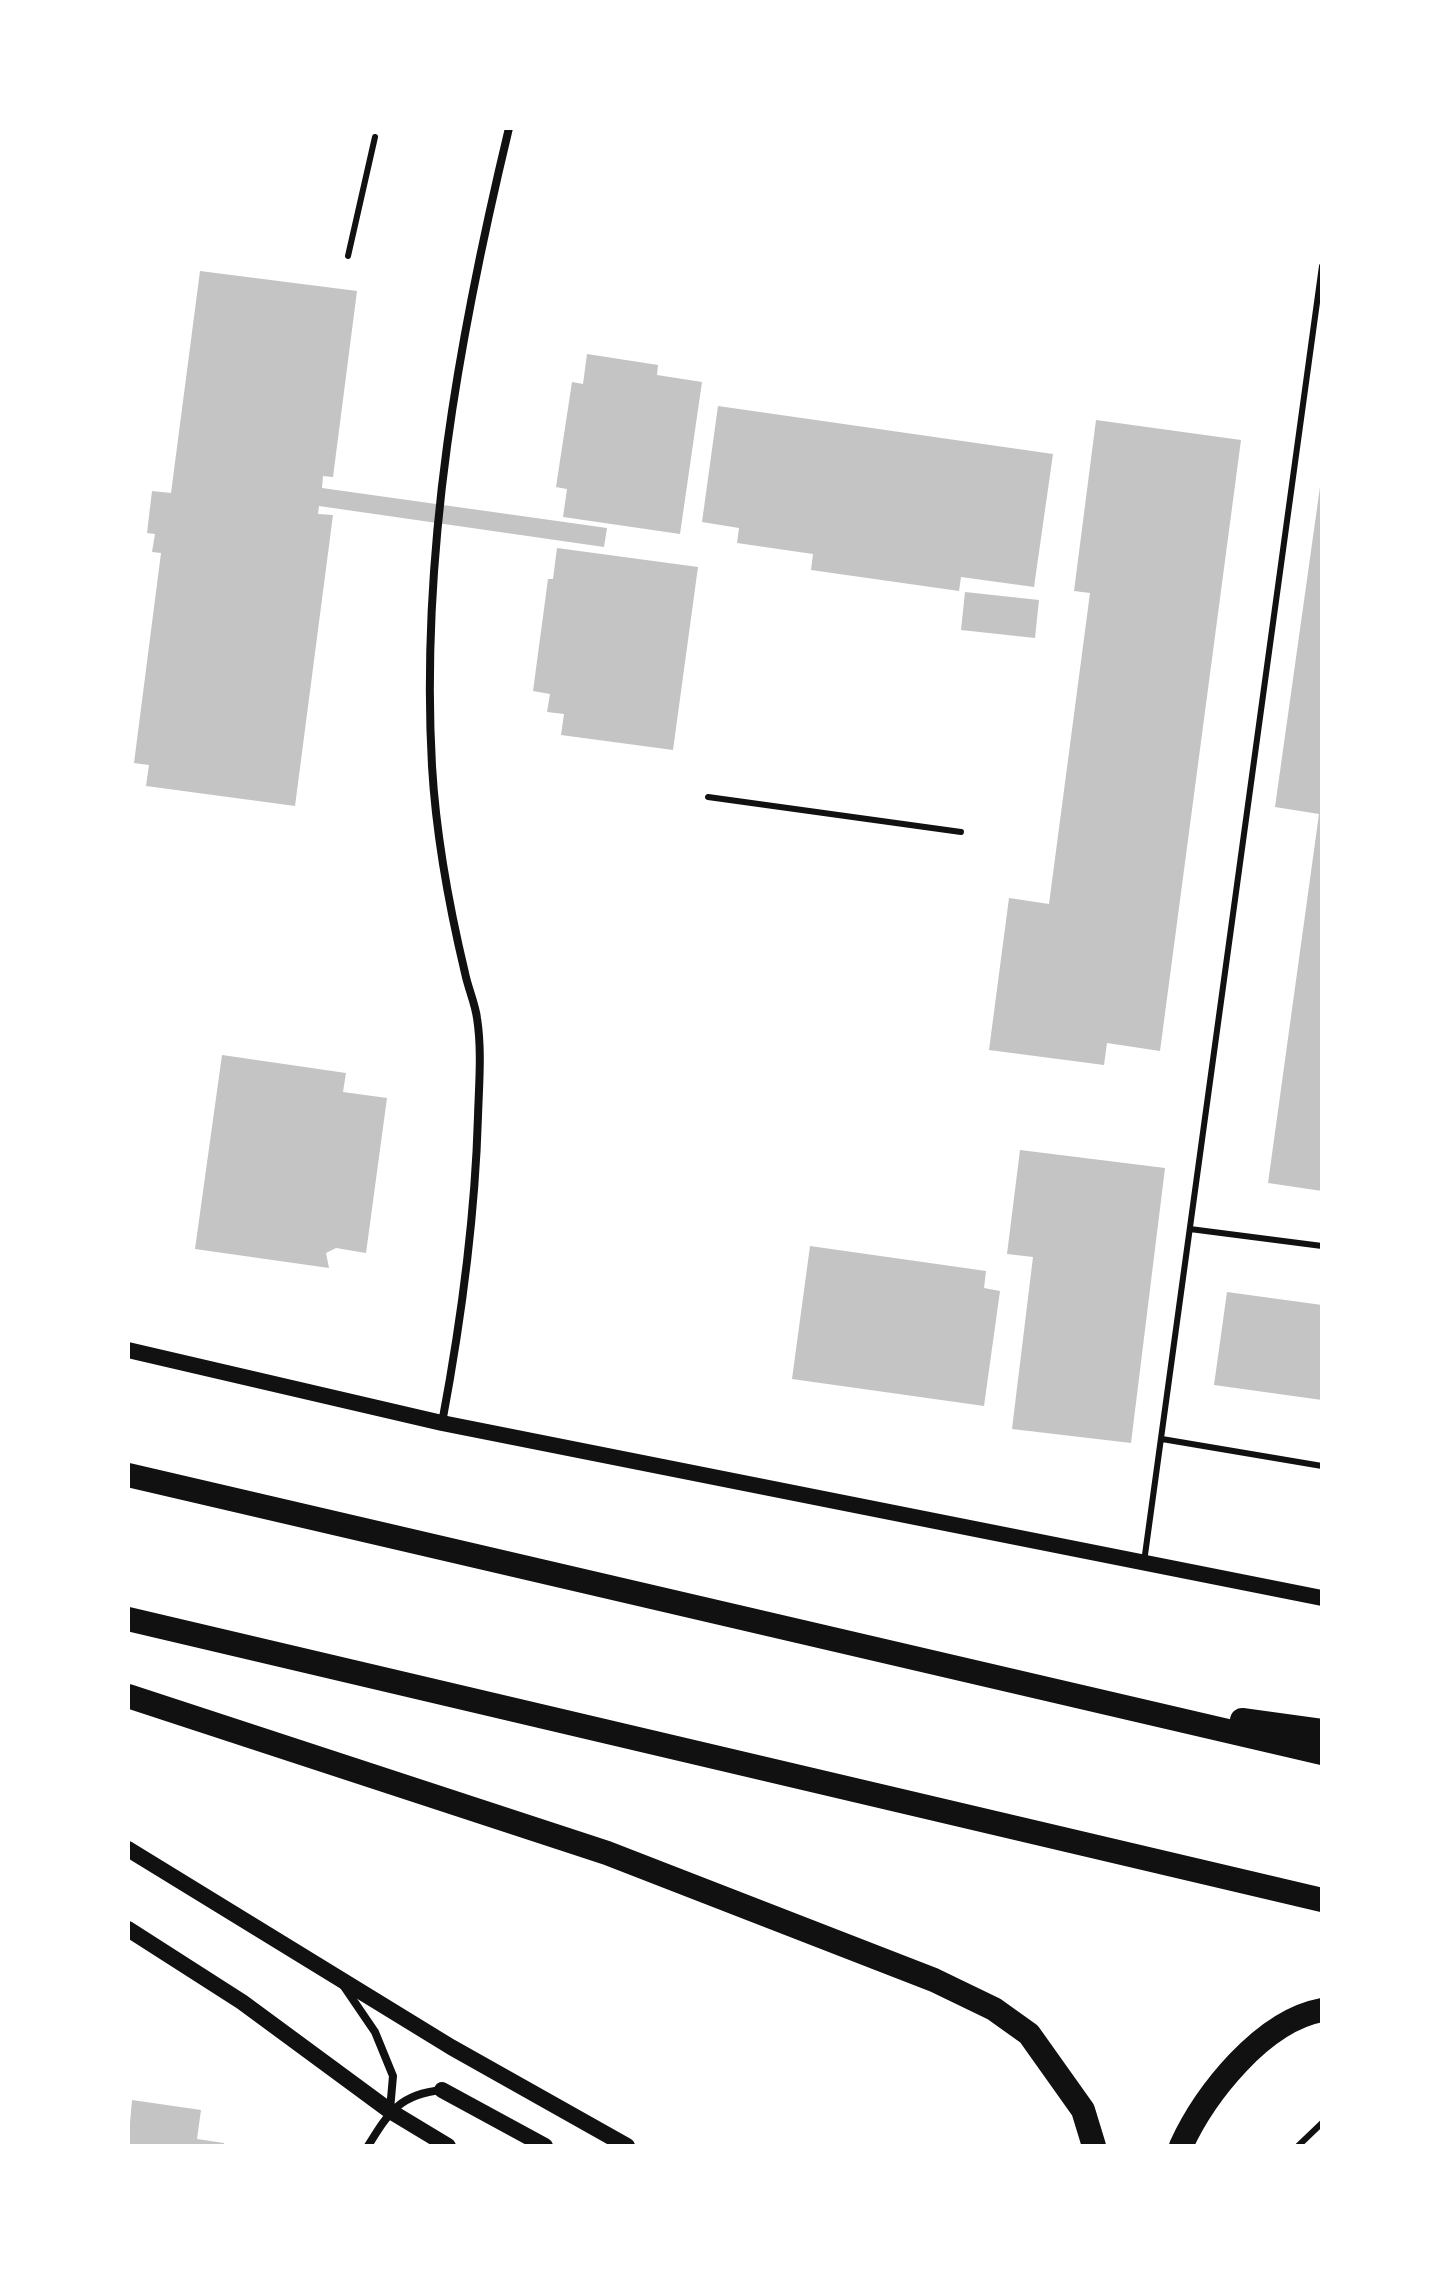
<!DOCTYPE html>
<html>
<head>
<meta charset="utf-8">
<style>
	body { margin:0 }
	#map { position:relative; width:1450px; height:2274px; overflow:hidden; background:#fff; font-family:"Noto Sans",sans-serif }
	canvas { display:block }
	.frame { position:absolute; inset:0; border:130px solid #fff; pointer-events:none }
</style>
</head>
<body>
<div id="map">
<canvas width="1450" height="2274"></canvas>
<div class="frame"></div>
</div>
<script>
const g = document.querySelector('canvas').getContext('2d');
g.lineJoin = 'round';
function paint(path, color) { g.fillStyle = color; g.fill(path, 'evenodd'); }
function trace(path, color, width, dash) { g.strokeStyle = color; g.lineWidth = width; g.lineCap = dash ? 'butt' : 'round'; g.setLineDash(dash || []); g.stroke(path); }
const building = new Path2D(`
	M 200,271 L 357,291 L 333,477 L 323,476 L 322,488 L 607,528 L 604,547 L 319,506 L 318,514 L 333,515 L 295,806 L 146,786 L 149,765 L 134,763 L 161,553 L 152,552 L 155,534 L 147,533 L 152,491 L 171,493 Z
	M 587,354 L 658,365 L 657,375 L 702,382 L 680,534 L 563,517 L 567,489 L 556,487 L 572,382 L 583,384 Z
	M 718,406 L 1053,454 L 1034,587 L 961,577 L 959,591 L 811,570 L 813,554 L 737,543 L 739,528 L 702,522 Z
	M 1096,420 L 1241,440 L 1160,1051 L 1107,1043 L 1104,1065 L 989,1050 L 1009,898 L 1049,904 L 1090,593 L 1074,591 Z
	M 1320,487 L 1322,487 L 1322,1191 L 1268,1183 L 1319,814 L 1275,807 Z
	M 557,548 L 698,567 L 673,750 L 561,735 L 564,714 L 547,712 L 550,694 L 533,691 L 548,579 L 553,579 Z
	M 965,592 L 1039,600 L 1035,638 L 961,630 Z
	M 222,1055 L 346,1073 L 343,1092 L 387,1098 L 366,1253 L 336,1248 L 326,1253 L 329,1268 L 195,1249 Z
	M 1020,1150 L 1165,1168 L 1131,1443 L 1012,1429 L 1033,1257 L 1007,1254 Z
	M 810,1246 L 986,1271 L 984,1288 L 1000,1291 L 984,1406 L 792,1379 Z
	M 1227,1292 L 1322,1305 L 1322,1400 L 1214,1385 Z
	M 132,2100 L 201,2110 L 197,2139 L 224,2143 L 224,2146 L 128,2146 Z`);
const service = new Path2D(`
	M 348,256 L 375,137
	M 708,797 L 961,832
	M 1190,1229 L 1322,1246
	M 1162,1439 L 1322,1466
	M 1144,1562 L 1322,266
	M 1298,2146 L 1322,2123`);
const minor = new Path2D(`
	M 442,1423 C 461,1322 475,1220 478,1116 C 479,1084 482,1050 477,1018 C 475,1003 468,988 465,973 C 449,906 436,835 432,766 C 420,551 459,336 509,128
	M 343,1985 L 375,2032 L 393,2076 L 390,2110
	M 368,2146 C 389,2112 400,2094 442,2090`);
const secondary = new Path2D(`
	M 128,1350 L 442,1423 L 1322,1598
	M 128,1849 L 451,2047 L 627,2146
	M 128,1929 L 242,2002 L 390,2111 L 448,2146
	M 442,2090 L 545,2146`);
const motorway = new Path2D(`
	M 128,1475 L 1322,1753
	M 128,1619 L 1322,1900
	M 128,1696 L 607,1853 L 934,1980 L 994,2009 L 1029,2034 L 1083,2110 L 1094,2146
	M 1242,1720 L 1322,1731
	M 1181,2146 C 1205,2094 1262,2021 1322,2010`);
paint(building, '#c4c4c4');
trace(service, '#111', 6);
trace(minor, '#111', 8);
trace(secondary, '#111', 16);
trace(motorway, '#111', 24);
</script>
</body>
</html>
